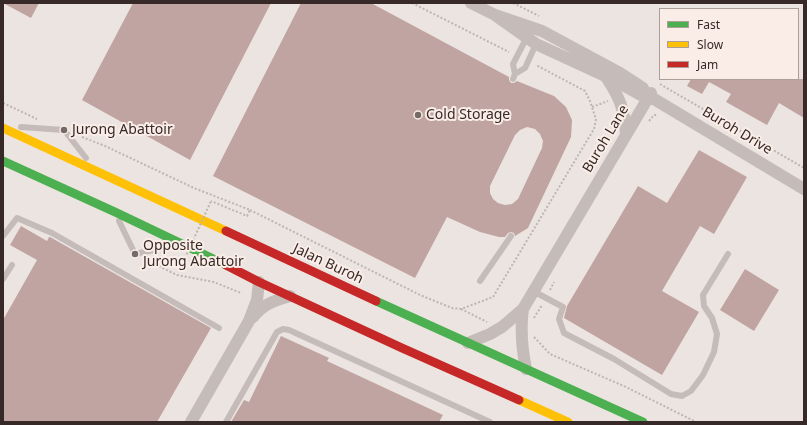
<!DOCTYPE html>
<html>
<head>
<meta charset="utf-8">
<style>
	body { margin:0 }
	#map { position:relative; width:807px; height:425px; overflow:hidden; background:#ece4e0; font-family:"Noto Sans",sans-serif }
	canvas { display:block }
	.frame { position:absolute; inset:0; border:4px solid #362927; pointer-events:none }
	.legend { position:absolute; left:659px; top:8px; width:140px; height:72px; box-sizing:border-box; background:#faede7; border:1px solid #ac9f9a; margin:0; padding:5px 7px; list-style:none; font-size:12px; color:#362927 }
	.legend li { display:flex; align-items:center; gap:8px; height:20px }
	.legend b { width:20px; border:1px solid #ac9f9a }
</style>
</head>
<body>
<div id="map">
<canvas width="807" height="425"></canvas>
<div class="frame"></div>
<ul class="legend">
<li><b style="height:5px;background:#4caf50"></b>Fast</li>
<li><b style="height:5px;background:#ffc107"></b>Slow</li>
<li><b style="height:5px;background:#c62828"></b>Jam</li>
</ul>
</div>
<script>
const g = document.querySelector('canvas').getContext('2d');
g.lineJoin = 'round';
function paint(path, color) { g.fillStyle = color; g.fill(path, 'evenodd'); }
function trace(path, color, width, dash) { g.strokeStyle = color; g.lineWidth = width; g.lineCap = dash ? 'butt' : 'round'; g.setLineDash(dash || []); g.stroke(path); }
function write(font, color, halo, rows, align = 'center') {
  g.font = font + ' "Noto Sans",sans-serif'; g.lineWidth = 4; g.setLineDash([]); g.textBaseline = 'middle'; g.strokeStyle = halo; g.fillStyle = color; for (const [text, x, y, turn = 0] of rows) {
    g.save(); g.translate(x, y); g.rotate((+turn || 0) * Math.PI / 180); g.textAlign = isNaN(turn) ? turn : align; if (halo) g.strokeText(text, 0, 0); g.fillText(text, 0, 0); g.restore();
  }
}
const building = new Path2D(`
	M 3,3 L 39,3 L 31,18 Z
	M 133,3 L 271,3 L 190,160 L 82,100 Z
	M 301,3 L 371,3 L 509,77 L 509,80 L 511,83 L 514,83 L 517,81 L 554,96 L 566,107 L 572,120 L 571,137 L 528,228 L 515,236 L 514,233 L 511,232 L 508,233 L 505,237 L 499,237 L 480,232 L 447,217 L 415,278 L 213,176 ZM 527,127 L 535,129 L 540,134 L 543,141 L 542,148 L 518,199 L 512,204 L 505,205 L 498,203 L 493,199 L 490,193 L 490,186 L 515,135 L 520,130 Z
	M 691,79 L 804,79 L 804,118 L 779,103 L 767,125 L 726,102 L 731,94 L 709,82 L 702,94 L 687,86 Z
	M 699,150 L 747,177 L 714,234 L 700,226 L 662,291 L 699,312 L 662,375 L 564,318 L 567,306 L 638,186 L 667,203 Z
	M 21,226 L 47,241 L 49,237 L 50,237 L 211,328 L 157,422 L 3,422 L 3,320 L 37,260 L 10,245 Z
	M 745,269 L 779,290 L 754,331 L 720,310 Z
	M 281,336 L 329,358 L 327,361 L 443,415 L 439,422 L 231,422 L 244,400 L 249,402 Z`);
const path = new Path2D(`
	M 412,3 L 509,52
	M 513,3 L 539,16
	M 660,84 L 804,168
	M 3,103 L 37,119
	M 592,107 L 608,101
	M 649,121 L 654,115 L 658,115
	M 82,137 L 105,146 L 194,188 L 250,210 L 247,216 L 211,201
	M 250,210 L 420,295 L 452,308 L 461,309 L 493,297 L 594,129 L 596,119 L 590,101 L 585,91 L 536,65
	M 148,261 L 177,275 L 214,282 L 241,293
	M 550,290 L 554,282
	M 461,309 L 487,322
	M 534,318 L 542,305
	M 534,337 L 550,354 L 626,387 L 696,422`);
const lane = new Path2D(`
	M 515,74 L 513,64 L 527,37
	M 513,79 L 515,74 L 525,68 L 536,44
	M 21,127 L 64,130 L 86,158
	M 119,221 L 135,254 L 172,246
	M 3,236 L 17,218 L 52,233 L 219,328
	M 3,279 L 12,265
	M 480,281 L 511,236
	M 533,291 L 563,307 L 559,319 L 564,333 L 614,359 L 671,394 L 682,396 L 691,391 L 703,375 L 714,352 L 717,334 L 712,318 L 704,306 L 703,295 L 728,254
	M 226,422 L 277,332 L 283,329 L 289,330 L 490,422`);
const street = new Path2D(`
	M 471,3 L 495,15 L 542,31 L 620,73 L 643,88
	M 495,15 L 536,44 L 614,80 L 648,99 L 654,99 L 804,189
	M 606,77 C 620,98 624,108 626,134
	M 523,309 C 520,330 522,349 526,369
	M 253,317 C 264,304 273,301 290,296
	M 468,343 L 490,334 L 502,327 L 523,309 L 651,93
	M 191,422 L 249,321 L 257,300 L 259,282`);
const fast = new Path2D(`
	M 3,161 L 115,212 L 226,265
	M 376,301 L 643,422`);
const slow = new Path2D(`
	M 3,128 L 226,231
	M 519,400 L 568,422`);
const jam = new Path2D(`
	M 226,231 L 376,301
	M 226,265 L 259,282 L 402,348 L 519,400`);
const pathBridge = new Path2D(`
	M 185,258 L 211,201`);
const markers = [
	[418,115,4,"#766a68"],
	[64,130,4,"#766a68"],
	[135,254,4,"#766a68"]
];
const poiNames = [
	["Cold Storage",426,115],
	["Jurong Abattoir",72,130],
	["Opposite",143,246],
	["Jurong Abattoir",143,262]
];
const streetNames = [
	["Buroh Drive",737,131,31],
	["Buroh Lane",606,139,-59],
	["Jalan Buroh",328,264,25]
];
paint(building, '#c0a4a1');
trace(path, '#beb5b1', 2, [2, 2]);
trace(lane, '#c5bcb9', 6);
trace(street, '#c5bcb9', 12);
trace(fast, '#4caf50', 9);
trace(slow, '#ffc107', 9);
trace(jam, '#c62828', 9);
trace(pathBridge, '#beb5b1', 2, [2, 2]);
for (const [x, y, r, color] of markers) { const dot = new Path2D(); dot.arc(x, y, r, 0, 2 * Math.PI); g.fillStyle = color; g.fill(dot); trace(dot, '#faede7', 1.5); }
write('14px', '#362927', '#faede7', poiNames, 'left');
write('14px', '#362927', '#faede7', streetNames);
</script>
</body>
</html>
